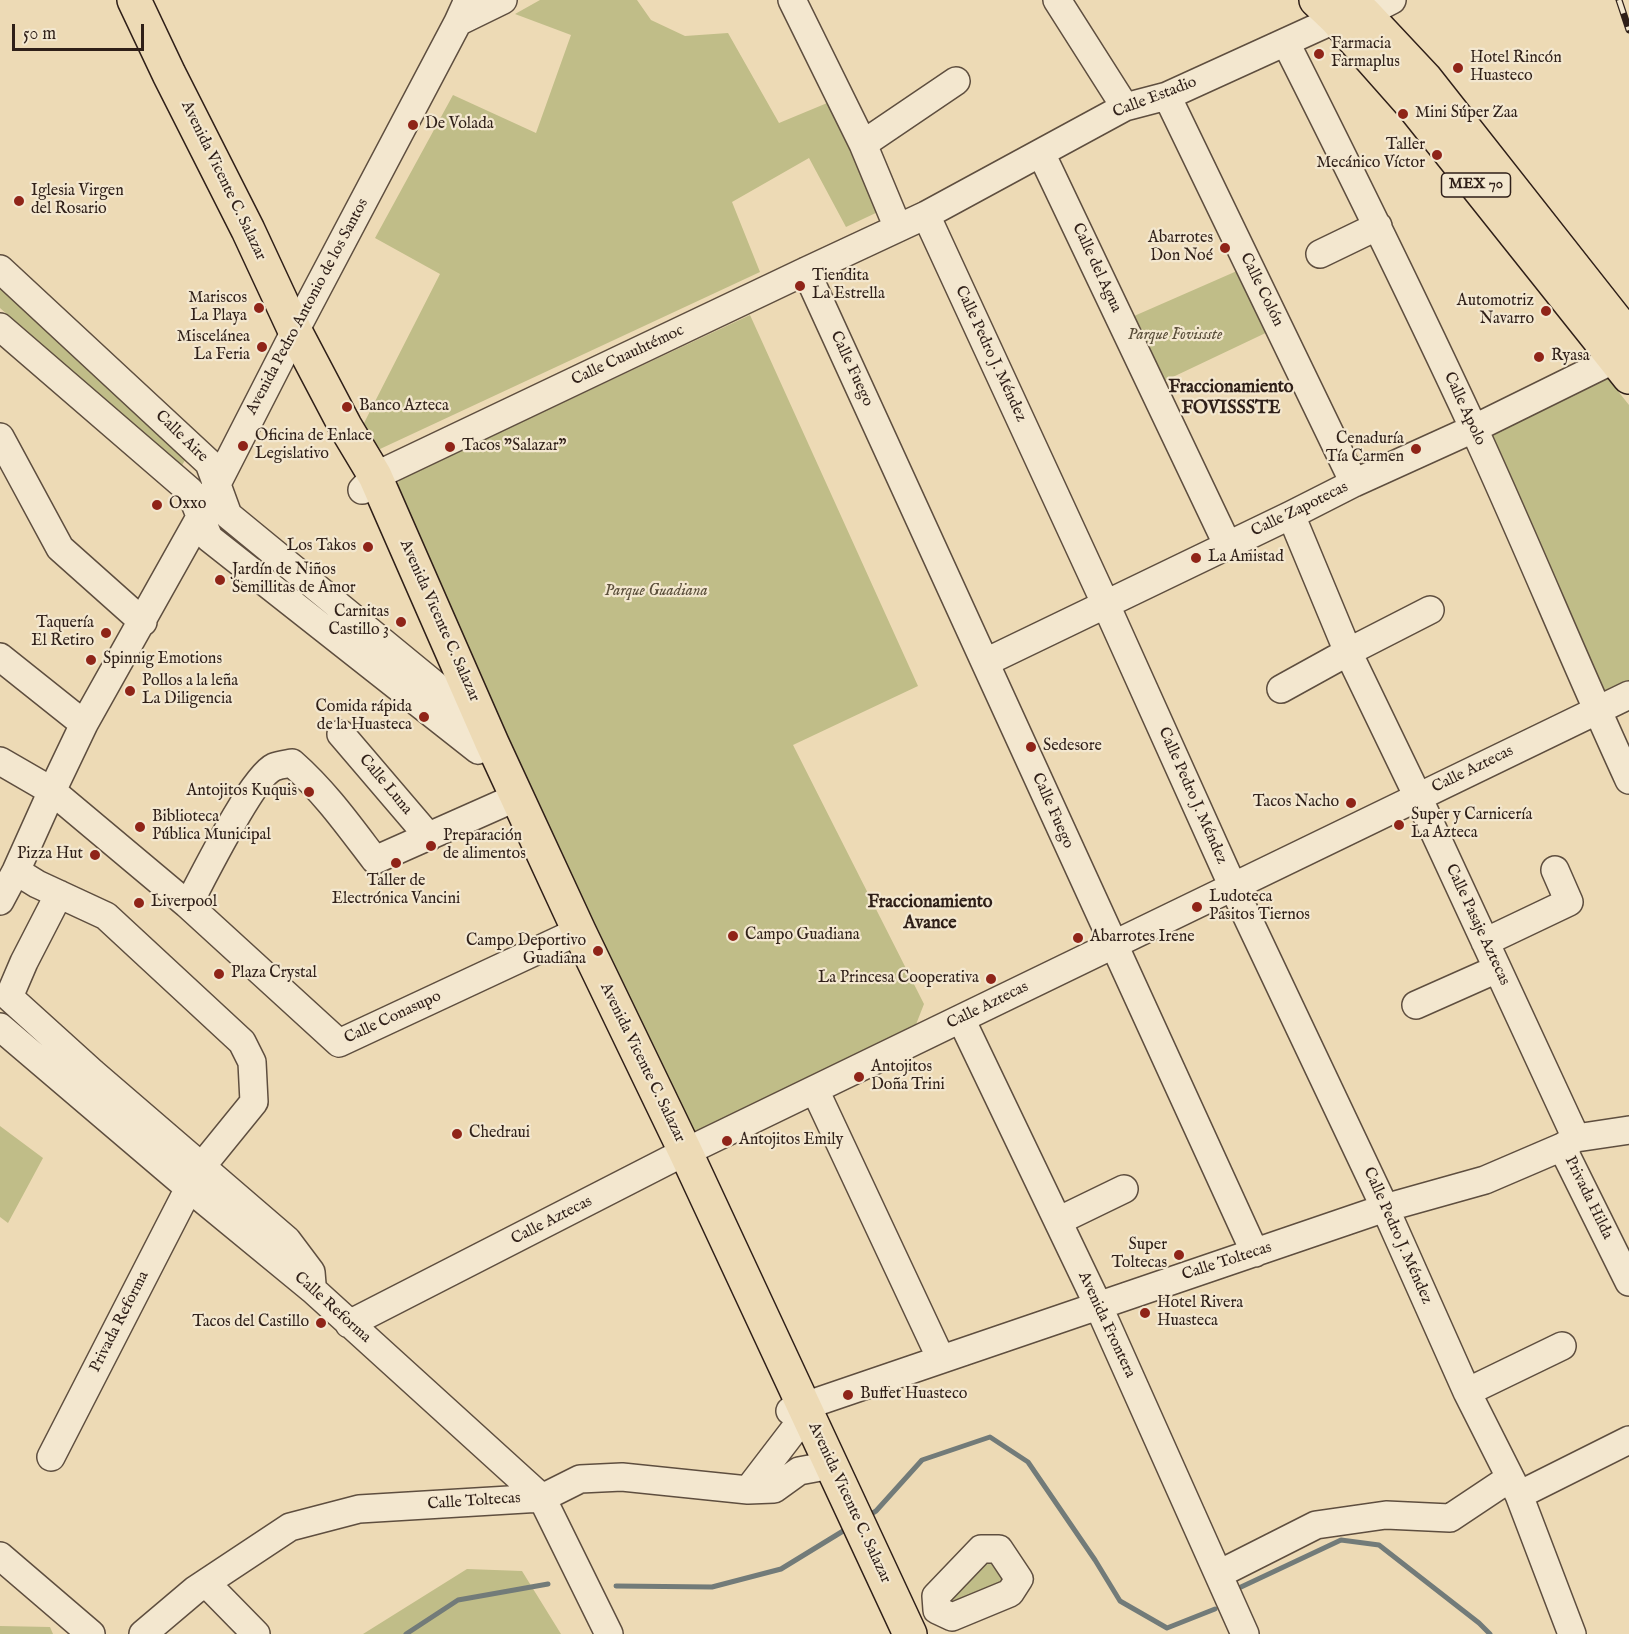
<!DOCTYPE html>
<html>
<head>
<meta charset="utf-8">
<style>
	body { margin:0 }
	#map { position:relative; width:1629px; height:1634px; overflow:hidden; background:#eddab5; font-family:"IM FELL English",serif }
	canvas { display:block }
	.scale { position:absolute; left:12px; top:24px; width:132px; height:27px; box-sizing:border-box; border:3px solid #2f1f18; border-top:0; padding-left:8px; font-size:18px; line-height:21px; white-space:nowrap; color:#2f1f18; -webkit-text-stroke:4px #f3e7cf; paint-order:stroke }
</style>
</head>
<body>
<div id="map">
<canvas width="1629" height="1634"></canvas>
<div class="scale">50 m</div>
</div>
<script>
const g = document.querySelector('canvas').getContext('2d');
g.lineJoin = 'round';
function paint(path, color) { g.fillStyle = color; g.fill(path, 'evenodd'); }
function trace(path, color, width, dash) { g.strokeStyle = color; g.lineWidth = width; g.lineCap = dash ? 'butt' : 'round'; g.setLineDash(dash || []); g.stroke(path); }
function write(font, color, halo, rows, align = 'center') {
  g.font = font + ' "IM FELL English",serif'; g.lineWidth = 4.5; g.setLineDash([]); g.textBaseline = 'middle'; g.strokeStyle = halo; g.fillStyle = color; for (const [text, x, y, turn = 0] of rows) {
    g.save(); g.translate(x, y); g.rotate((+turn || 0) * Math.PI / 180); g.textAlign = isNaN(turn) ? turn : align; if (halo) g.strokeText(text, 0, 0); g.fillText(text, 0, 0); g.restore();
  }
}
const green = new Path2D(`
	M 540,0 L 637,0 L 651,20 L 685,36 L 728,33 L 779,123 L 832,101 L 880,211 L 846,227 L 809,158 L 732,202 L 760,272 L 380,449 L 363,425 L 440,274 L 375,238 L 453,95 L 536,133 L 571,35 L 515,14 Z
	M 1246,267 L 1274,329 L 1156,385 L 1125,320 Z
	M 0,288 L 185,460 L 180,469 L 0,308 Z
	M 750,315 L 918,686 L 793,745 L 924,1004 L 915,1027 L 697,1134 L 688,1131 L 393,493 L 400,479 Z
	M 1602,371 L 1629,405 L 1629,684 L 1612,692 L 1603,692 L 1483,430 Z
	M 0,1126 L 43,1158 L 8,1223 L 0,1217 Z
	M 997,1556 L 1011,1582 L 948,1604 L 948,1589 Z
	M 467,1569 L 522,1571 L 561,1634 L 363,1634 Z
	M 0,1626 L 50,1627 L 53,1634 L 0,1634 Z`);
const stream = new Path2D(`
	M 866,1517 L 876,1511 L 922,1460 L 990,1437 L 1028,1462 L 1095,1560 L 1120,1601 L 1167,1628 L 1215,1609
	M 616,1586 L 712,1587 L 781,1569 L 848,1528
	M 1241,1587 L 1341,1540 L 1379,1545 L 1479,1623 L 1490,1634
	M 406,1634 L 458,1600 L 548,1584`);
const minor = new Path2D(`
	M 792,0 L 863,144 L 898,228
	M 1057,0 L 1125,107
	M 458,22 L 503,0
	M 1286,43 C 1350,170 1413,298 1473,427 C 1527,544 1575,663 1629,780
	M 1167,96 L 1354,483
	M 863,144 L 956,81
	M 1041,153 L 1228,546
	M 926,215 L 1106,605 L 1233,887 L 1385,1208 L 1467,1392 L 1519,1495 L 1572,1634
	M 1320,254 L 1378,226
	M 0,269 L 209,463 L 228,515 L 485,726
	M 806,271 C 956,598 1104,926 1255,1253
	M 0,327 L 190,491 L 209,538 L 478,750 L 492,743
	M 0,437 L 60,548 L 143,622
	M 362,490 L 375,476 L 806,271 L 926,215 L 1125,107 L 1167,96 L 1336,19 L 1365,14 L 1392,0
	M 1291,515 L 1348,652 L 1418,797 L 1576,1138
	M 0,657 L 84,724
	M 986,662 L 1291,515 L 1354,483 L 1473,429 L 1615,359
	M 1281,689 L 1348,652 L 1430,610
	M 341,734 L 429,837
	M 0,761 L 52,791 L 188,905 L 339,1043 L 579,931
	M 16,871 L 37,884 L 106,916 L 242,1042 L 252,1062 L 254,1102 L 202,1166
	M 59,894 L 24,962 L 9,997 L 93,1073 L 287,1240 L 311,1272 L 312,1284
	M 0,901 L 16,871 L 52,791 L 84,724 L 200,517 L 295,331 L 458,22 L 468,0
	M 188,905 C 202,879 252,777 274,767 C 279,765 287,764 292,763 C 325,792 349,826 375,860 L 517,797
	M 1485,942 L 1569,902 L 1555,870
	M 1416,1005 L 1497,969
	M 961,1019 L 1098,1305 L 1245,1634
	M 0,1027 L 189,1188 L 313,1290 L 542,1498 L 609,1634
	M 815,1090 L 941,1359
	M 1562,1147 L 1629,1282
	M 1058,1221 L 1124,1189
	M 349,1324 L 671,1159 L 1629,695
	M 1467,1392 L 1562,1346
	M 790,1411 L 1385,1208 L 1485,1180 L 1562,1147 L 1576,1138 L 1629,1130
	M 51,1457 L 189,1188
	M 748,1490 L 797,1426
	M 1519,1495 L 1629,1440
	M 981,1549 L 999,1549 L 1019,1579 L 1010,1593 L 952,1617 L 937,1610 L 936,1596 Z
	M 0,1556 L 91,1634
	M 1219,1574 L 1316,1525 L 1386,1515 L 1450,1518 L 1510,1478
	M 206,1583 L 256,1634
	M 143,1634 L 195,1590 L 290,1527 L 359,1509 L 542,1498 L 580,1479 L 622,1477 L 748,1490 L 774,1489 L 799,1471 L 831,1465`);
const major = new Path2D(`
	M 134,0 L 169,74 L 248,230 L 295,331 L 345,426 L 375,476 L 492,743 L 579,931 L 686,1153 L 910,1634
	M 1316,0 L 1336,19 L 1413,106 L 1629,377
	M 1350,0 L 1365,14 L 1425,78 L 1629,337`);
const rail = new Path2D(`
	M 1619,0 L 1629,30`);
const markers = [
	[1319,54,6,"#8f2418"],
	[1458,68,6,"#8f2418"],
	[1403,114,6,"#8f2418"],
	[413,125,6,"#8f2418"],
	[1437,155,6,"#8f2418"],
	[19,201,6,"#8f2418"],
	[1225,248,6,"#8f2418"],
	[800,286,6,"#8f2418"],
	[259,308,6,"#8f2418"],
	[1546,311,6,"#8f2418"],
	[262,347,6,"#8f2418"],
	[1539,357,6,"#8f2418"],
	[347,407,6,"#8f2418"],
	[243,446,6,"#8f2418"],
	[450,447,6,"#8f2418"],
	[1416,449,6,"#8f2418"],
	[157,505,6,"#8f2418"],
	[368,547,6,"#8f2418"],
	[1196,558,6,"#8f2418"],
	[220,580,6,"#8f2418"],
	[401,622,6,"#8f2418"],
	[106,633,6,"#8f2418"],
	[91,660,6,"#8f2418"],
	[130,691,6,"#8f2418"],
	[424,717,6,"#8f2418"],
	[1031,747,6,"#8f2418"],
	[309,792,6,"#8f2418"],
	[1351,803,6,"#8f2418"],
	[1399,825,6,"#8f2418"],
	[140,827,6,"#8f2418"],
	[431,846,6,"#8f2418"],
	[95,855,6,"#8f2418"],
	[396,863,6,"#8f2418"],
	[139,903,6,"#8f2418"],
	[1197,907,6,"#8f2418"],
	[733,936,6,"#8f2418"],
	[1078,938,6,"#8f2418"],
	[598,951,6,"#8f2418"],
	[219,974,6,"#8f2418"],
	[991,979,6,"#8f2418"],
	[859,1077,6,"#8f2418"],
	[457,1134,6,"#8f2418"],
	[727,1141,6,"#8f2418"],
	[1179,1255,6,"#8f2418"],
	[1145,1313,6,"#8f2418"],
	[321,1323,6,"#8f2418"],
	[848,1395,6,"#8f2418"]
];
const shields = [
	[1476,185,69]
];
const shieldNames = [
	["MEX 70",1476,185]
];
const poiNames = [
	["Farmacia",1331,45],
	["Farmaplus",1331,63],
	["Hotel Rincón",1470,59],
	["Huasteco",1470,77],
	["Mini Súper Zaa",1415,114],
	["De Volada",425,125],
	["Taller",1425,146,"right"],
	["Mecánico Víctor",1425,164,"right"],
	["Iglesia Virgen",31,192],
	["del Rosario",31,210],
	["Abarrotes",1213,239,"right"],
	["Don Noé",1213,257,"right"],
	["Tiendita",812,277],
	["La Estrella",812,295],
	["Mariscos",247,299,"right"],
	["La Playa",247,317,"right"],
	["Automotriz",1534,302,"right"],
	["Navarro",1534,320,"right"],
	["Miscelánea",250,338,"right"],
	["La Feria",250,356,"right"],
	["Ryasa",1551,357],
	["Banco Azteca",359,407],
	["Oficina de Enlace",255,437],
	["Legislativo",255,455],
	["Cenaduría",1404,440,"right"],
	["Tía Carmen",1404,458,"right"],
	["Tacos \"Salazar\"",462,447],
	["Oxxo",169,505],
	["Los Takos",356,547,"right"],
	["La Amistad",1208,558],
	["Jardín de Niños",232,571],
	["Semillitas de Amor",232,589],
	["Carnitas",389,613,"right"],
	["Castillo 3",389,631,"right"],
	["Taquería",94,624,"right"],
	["El Retiro",94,642,"right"],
	["Spinnig Emotions",103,660],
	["Pollos a la leña",142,682],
	["La Diligencia",142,700],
	["Comida rápida",412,708,"right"],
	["de la Huasteca",412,726,"right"],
	["Sedesore",1043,747],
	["Antojitos Kuquis",297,792,"right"],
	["Tacos Nacho",1339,803,"right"],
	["Super y Carnicería",1411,816],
	["La Azteca",1411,834],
	["Biblioteca",152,818],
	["Pública Municipal",152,836],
	["Preparación",443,837],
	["de alimentos",443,855],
	["Pizza Hut",83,855,"right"],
	["Taller de",396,882,"center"],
	["Electrónica Vancini",396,900,"center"],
	["Ludoteca",1209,898],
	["Pasitos Tiernos",1209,916],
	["Liverpool",151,903],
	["Campo Guadiana",745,936],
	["Abarrotes Irene",1090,938],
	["Campo Deportivo",586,942,"right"],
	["Guadiana",586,960,"right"],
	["Plaza Crystal",231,974],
	["La Princesa Cooperativa",979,979,"right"],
	["Antojitos",871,1068],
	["Doña Trini",871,1086],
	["Chedraui",469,1134],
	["Antojitos Emily",739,1141],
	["Super",1167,1246,"right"],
	["Toltecas",1167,1264,"right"],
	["Hotel Rivera",1157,1304],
	["Huasteca",1157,1322],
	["Tacos del Castillo",309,1323,"right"],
	["Buffet Huasteco",860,1395]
];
const streetNames = [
	["Calle Estadio",1155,98,-21],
	["Avenida Vicente C. Salazar",223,181,64],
	["Calle del Agua",1096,268,65],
	["Calle Colón",1261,290,64],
	["Avenida Pedro Antonio de los Santos",308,307,-62],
	["Calle Pedro J. Méndez",990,354,65],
	["Calle Cuauhtémoc",628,356,-25],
	["Calle Fuego",851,369,65],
	["Calle Apolo",1464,409,65],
	["Calle Aire",181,437,44],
	["Calle Zapotecas",1300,510,-26],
	["Avenida Vicente C. Salazar",439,621,66],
	["Calle Aztecas",1473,770,-26],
	["Calle Luna",385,785,50],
	["Calle Pedro J. Méndez",1192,796,66],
	["Calle Fuego",1052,811,66],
	["Calle Pasaje Aztecas",1477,925,65],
	["Calle Aztecas",988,1006,-26],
	["Calle Conasupo",393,1018,-25],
	["Avenida Vicente C. Salazar",642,1063,64],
	["Privada Hilda",1588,1198,64],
	["Calle Aztecas",552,1221,-27],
	["Calle Pedro J. Méndez",1397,1236,66],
	["Calle Toltecas",1227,1262,-18],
	["Calle Reforma",332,1308,42],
	["Privada Reforma",120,1322,-63],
	["Avenida Frontera",1106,1325,65],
	["Calle Toltecas",474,1502,-4],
	["Avenida Vicente C. Salazar",849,1503,65]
];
const parkNames = [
	["Parque Fovissste",1175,336],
	["Parque Guadiana",656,592]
];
const neighbourhoodNames = [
	["Fraccionamiento",1231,388],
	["FOVISSSTE",1231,409],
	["Fraccionamiento",930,903],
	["Avance",930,924]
];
paint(green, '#c0bd88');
trace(stream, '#727b79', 5);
trace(minor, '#5e4e3f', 30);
trace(major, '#2f1f18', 36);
trace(minor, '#f3e7cf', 27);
trace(major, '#eddab5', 33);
trace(rail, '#2f1f18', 7);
trace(rail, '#f3e7cf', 4.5, [14]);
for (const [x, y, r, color] of markers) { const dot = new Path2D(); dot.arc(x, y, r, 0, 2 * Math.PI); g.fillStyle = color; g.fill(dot); trace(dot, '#f3e7cf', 2); }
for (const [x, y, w] of shields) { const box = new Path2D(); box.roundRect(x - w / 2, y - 12, w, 24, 4.5); g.fillStyle = '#f3e7cf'; g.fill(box); trace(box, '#2f1f18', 1.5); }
write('bold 15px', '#2f1f18', null, shieldNames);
write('16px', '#2f1f18', '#f3e7cf', poiNames, 'left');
write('16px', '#2f1f18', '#f3e7cf', streetNames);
write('italic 16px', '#5a4e3a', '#f3e7cf', parkNames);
write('bold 18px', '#2f1f18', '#f3e7cf', neighbourhoodNames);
</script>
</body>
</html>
